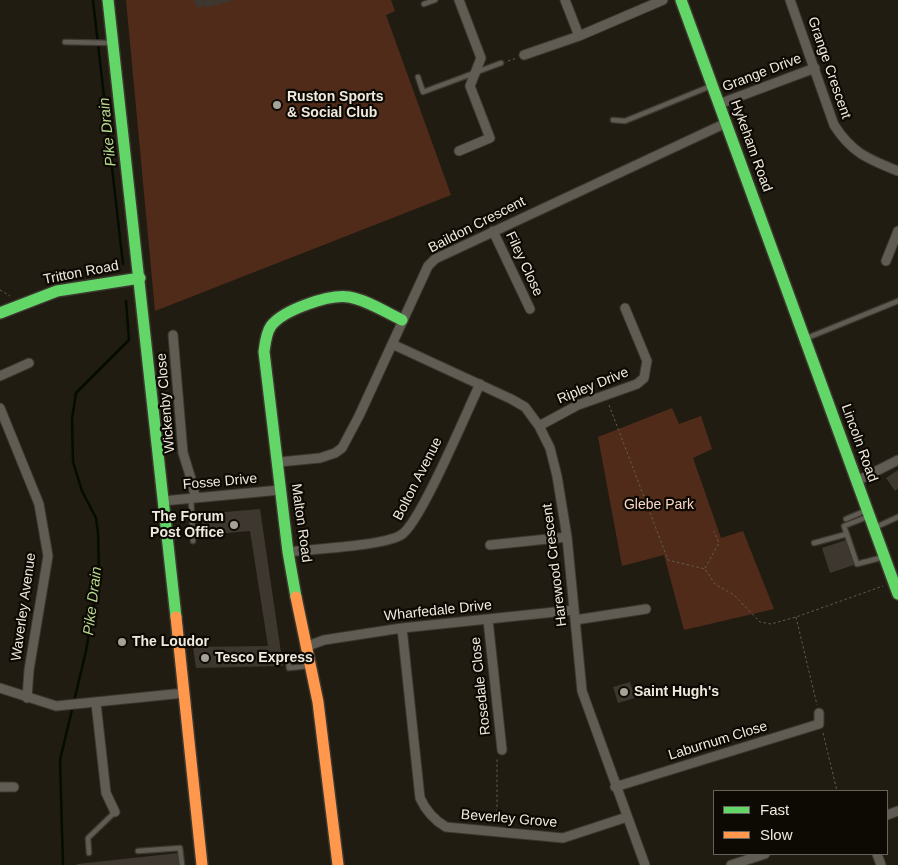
<!DOCTYPE html>
<html>
<head>
<meta charset="utf-8">
<style>
	body { margin:0 }
	#map { position:relative; width:898px; height:865px; overflow:hidden; background:#211c11; font-family:Arial,sans-serif }
	canvas { display:block }
	.legend { position:absolute; left:713px; top:790px; width:175px; height:65px; box-sizing:border-box; background:#0d0903; border:1px solid #67635b; margin:0; padding:6px 9px; list-style:none; font-size:15px; color:#efe9de }
	.legend li { display:flex; align-items:center; gap:10px; height:25px }
	.legend b { width:25px; border:1px solid #67635b }
</style>
</head>
<body>
<div id="map">
<canvas width="898" height="865"></canvas>
<ul class="legend">
<li><b style="height:6px;background:#63d668"></b>Fast</li>
<li><b style="height:6px;background:#ff974d"></b>Slow</li>
</ul>
</div>
<script>
const g = document.querySelector('canvas').getContext('2d');
g.lineJoin = 'round';
function paint(path, color) { g.fillStyle = color; g.fill(path, 'evenodd'); }
function trace(path, color, width, dash) { g.strokeStyle = color; g.lineWidth = width; g.lineCap = dash ? 'butt' : 'round'; g.setLineDash(dash || []); g.stroke(path); }
function write(font, color, halo, rows, align = 'center') {
  g.font = font + ' Arial,sans-serif'; g.lineWidth = 4.5; g.setLineDash([]); g.textBaseline = 'middle'; g.strokeStyle = halo; g.fillStyle = color; for (const [text, x, y, turn = 0] of rows) {
    g.save(); g.translate(x, y); g.rotate((+turn || 0) * Math.PI / 180); g.textAlign = isNaN(turn) ? turn : align; if (halo) g.strokeText(text, 0, 0); g.fillText(text, 0, 0); g.restore();
  }
}
const green = new Path2D(`
	M 126,0 L 391,0 L 395,11 L 386,15 L 451,195 L 155,311 Z
	M 672,408 L 679,424 L 701,416 L 712,449 L 693,458 L 721,538 L 743,531 L 774,609 L 684,630 L 664,555 L 622,566 L 598,437 Z`);
const stream = new Path2D(`
	M 93,0 L 123,264
	M 63,865 L 60,760 L 86,651 L 99,575 L 98,533 L 96,518 L 82,491 L 73,462 L 72,419 L 76,393 L 129,340 L 126,301`);
const building = new Path2D(`
	M 194,0 L 234,0 L 206,8 L 205,5 L 197,8 Z
	M 898,470 L 898,488 L 895,491 L 886,478 Z
	M 260,509 L 283,666 L 196,668 L 193,647 L 268,646 L 250,531 L 204,535 L 201,514 Z
	M 846,540 L 854,565 L 830,573 L 822,548 Z
	M 630,682 L 635,698 L 618,703 L 613,687 Z
	M 179,853 L 180,865 L 77,865 L 77,864 Z`);
const path = new Path2D(`
	M 508,61 L 517,58
	M 0,290 L 10,296
	M 609,405 L 668,560 L 705,569 L 715,584 L 734,595 L 760,622 L 771,624 L 796,617 L 883,586
	M 705,568 L 719,543 L 714,531
	M 796,617 L 817,705
	M 823,733 L 837,791
	M 497,822 L 497,758`);
const lane = new Path2D(`
	M 424,4 L 435,0
	M 65,42 L 111,43
	M 418,77 L 423,92 L 501,63
	M 613,120 L 625,121 L 711,86
	M 807,338 L 898,301
	M 191,499 L 193,541
	M 867,517 L 844,526 L 857,564 L 884,557
	M 846,519 L 867,510
	M 876,527 L 898,517
	M 814,543 L 847,534
	M 288,660 L 289,668 L 308,666
	M 138,851 L 180,848 L 182,865
	M 89,853 L 88,838 L 115,812`);
const street = new Path2D(`
	M 565,0 L 579,36
	M 790,0 L 834,125 C 852,153 868,159 898,171
	M 524,55 L 579,36 L 663,0
	M 719,104 L 815,68
	M 459,151 L 490,138 L 470,86 L 481,58 L 459,0
	M 493,231 L 530,309
	M 886,261 L 898,231
	M 173,335 L 183,453 L 193,485 L 195,498
	M 392,344 L 511,399 L 525,407 L 539,426 L 550,448 L 557,476 L 567,537 L 582,691 L 645,865
	M 0,376 L 29,363
	M 0,408 L 39,504 L 48,556 L 29,670 L 27,698
	M 539,426 L 578,405 L 637,384 L 644,378 L 647,361 L 625,308
	M 279,462 L 320,458 L 335,453 L 342,448 L 359,416 L 428,266 L 435,259 L 726,123
	M 857,481 L 898,460
	M 163,501 L 280,490
	M 490,545 L 567,537
	M 288,552 C 313,549 383,546 401,535 C 420,524 467,411 480,384
	M 488,620 L 502,750
	M 575,620 L 646,609
	M 402,628 L 420,798 C 426,811 434,820 446,827 L 563,838 L 627,817
	M 305,647 L 324,640 L 402,628 L 574,610
	M 0,688 L 56,706 L 184,693
	M 96,703 L 106,793 L 115,812
	M 0,787 L 14,787
	M 615,787 L 819,724 L 819,713
	M 887,815 L 898,811
	M 877,854 L 881,865
	M 731,865 L 765,854`);
const fast = new Path2D(`
	M 108,0 L 176,617
	M 681,0 L 898,594
	M 0,313 L 57,291 L 140,278
	M 296,597 L 288,552 L 264,352 C 265,344 266,333 271,326 C 283,310 329,294 349,297 C 367,300 385,312 402,320`);
const slow = new Path2D(`
	M 296,597 L 318,702 L 338,865
	M 176,617 L 202,865`);
const markers = [
	[277,105,5,"#a7a196"],
	[234,525,5,"#a7a196"],
	[122,642,5,"#a7a196"],
	[205,658,5,"#a7a196"],
	[624,692,5,"#a7a196"]
];
const streetNames = [
	["Grange Crescent",829,68,71],
	["Grange Drive",762,73,-21],
	["Hykeham Road",751,146,70],
	["Baildon Crescent",477,225,-27],
	["Filey Close",524,264,65],
	["Tritton Road",81,273,-11],
	["Ripley Drive",593,386,-22],
	["Wickenby Close",166,403,-95],
	["Lincoln Road",859,443,70],
	["Bolton Avenue",418,479,-63],
	["Fosse Drive",220,482,-5],
	["Malton Road",301,523,82],
	["Harewood Crescent",555,565,-97],
	["Waverley Avenue",24,607,-82],
	["Wharfedale Drive",438,611,-6],
	["Rosedale Close",481,686,-96],
	["Laburnum Close",718,741,-17],
	["Beverley Grove",509,819,5]
];
const poiNames = [
	["Ruston Sports",287,97],
	["& Social Club",287,113],
	["The Forum",224,517,"right"],
	["Post Office",224,533,"right"],
	["The Loudor",132,642],
	["Tesco Express",215,658],
	["Saint Hugh's",634,692]
];
const parkNames = [
	["Glebe Park",659,505]
];
const waterNames = [
	["Pike Drain",108,132,-96],
	["Pike Drain",93,601,-83]
];
paint(green, '#512b1a');
trace(stream, '#050c02', 2.5);
paint(building, '#3d372f');
trace(lane, '#3c3830', 7);
trace(street, '#3c3830', 11);
trace(fast, '#3c3830', 14);
trace(slow, '#3c3830', 14);
trace(path, '#615d55', 1, [2.5, 2.5]);
trace(lane, '#605c54', 4.5);
trace(street, '#605c54', 9);
trace(fast, '#63d668', 11);
trace(slow, '#ff974d', 11);
for (const [x, y, r, color] of markers) { const dot = new Path2D(); dot.arc(x, y, r, 0, 2 * Math.PI); g.fillStyle = color; g.fill(dot); trace(dot, '#0d0903', 2); }
write('14px', '#efe9de', '#0d0903', streetNames);
write('bold 14px', '#efe9de', '#0d0903', poiNames, 'left');
write('14px', '#f9d7ca', '#0d0903', parkNames);
write('italic 15px', '#b7da8f', '#0d0903', waterNames);
</script>
</body>
</html>
